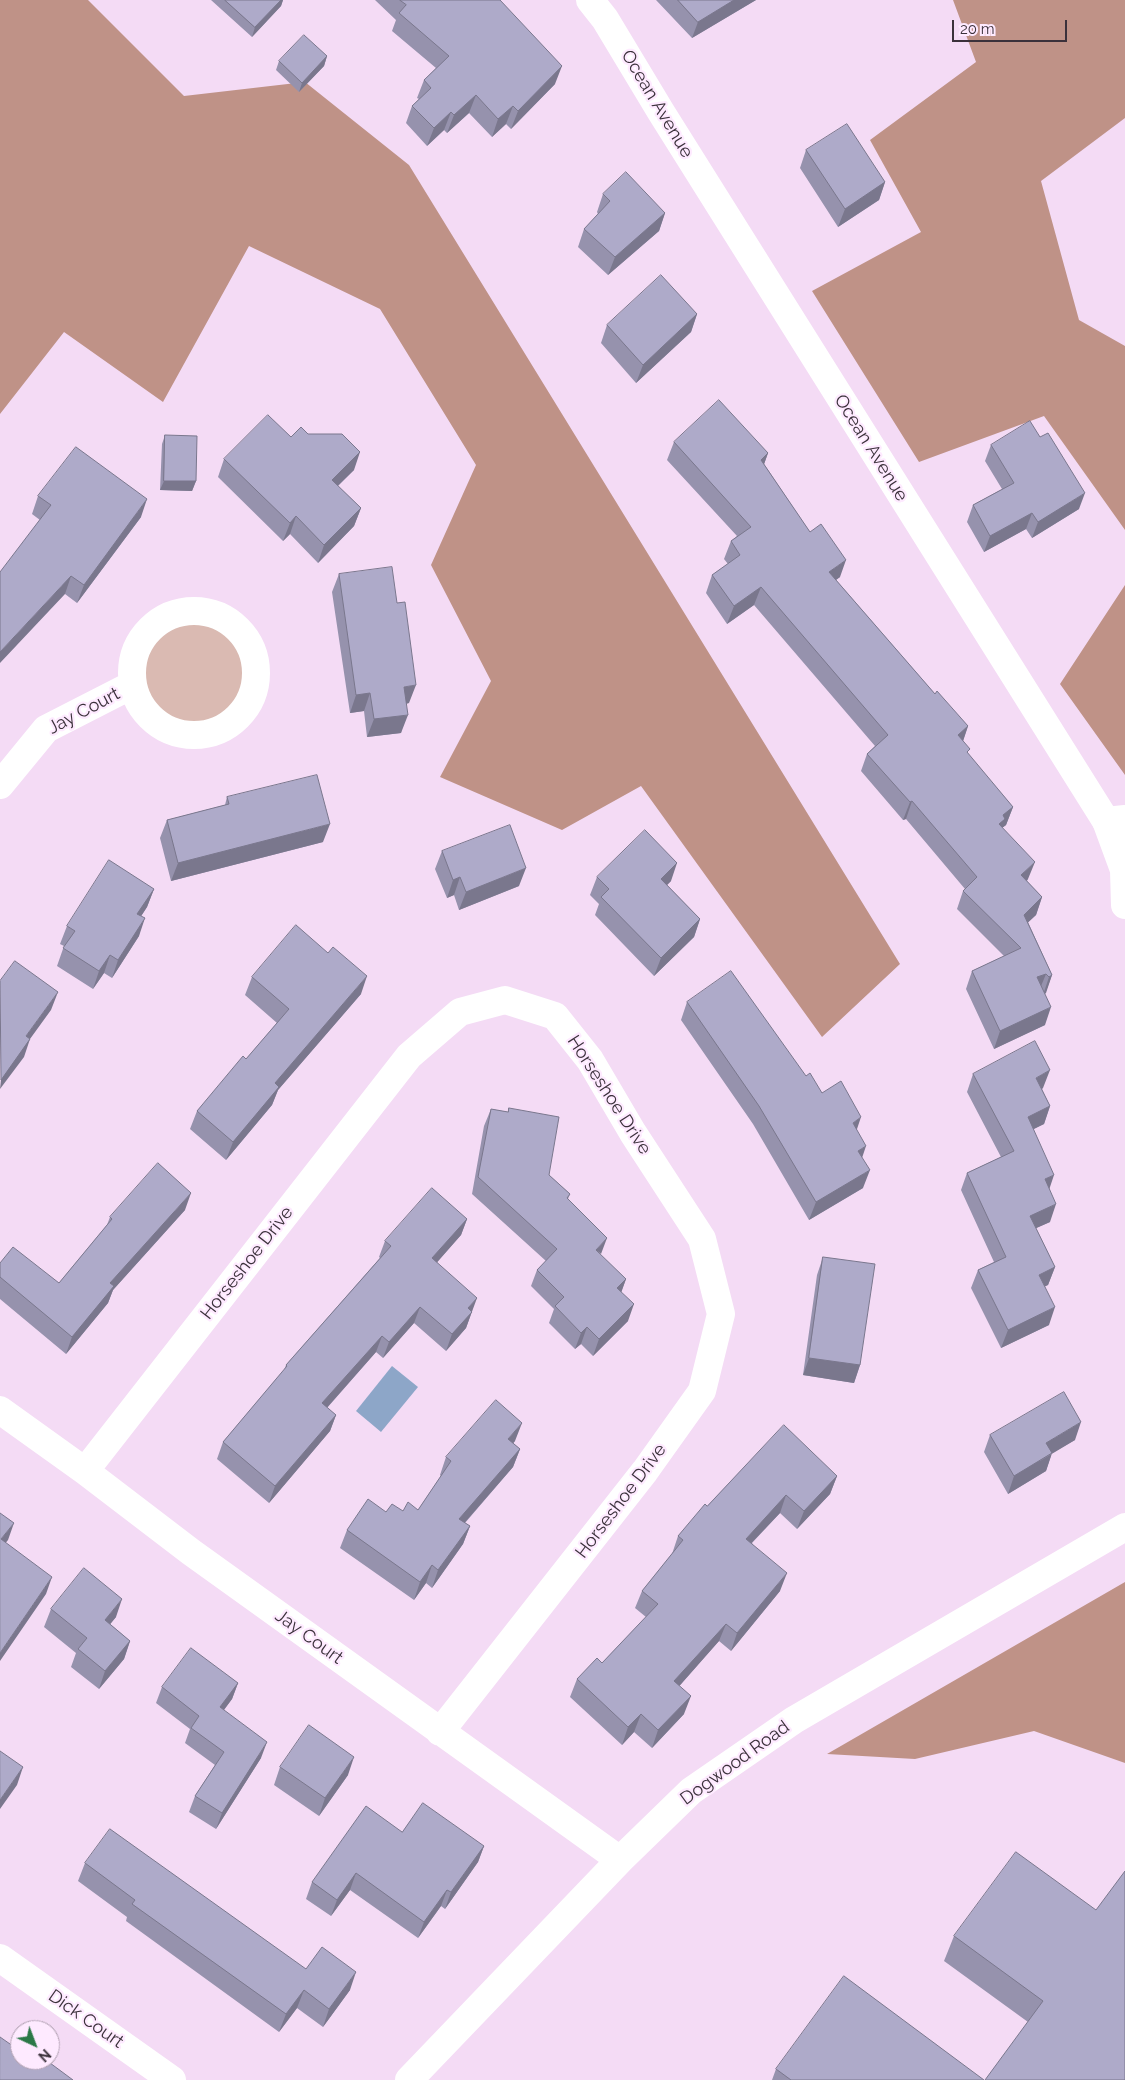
<!DOCTYPE html>
<html>
<head>
<meta charset="utf-8">
<style>
	body { margin:0 }
	#map { position:relative; width:1125px; height:2080px; overflow:hidden; background:#f4dbf5; font-family:Raleway,sans-serif }
	canvas { display:block }
	.north { position:absolute; left:10px; top:2020px; width:50px; height:50px; box-sizing:border-box; background:#feeaff; border:1px solid #b0a0b1; border-radius:50%; rotate:137deg; font-size:14px; font-weight:700; line-height:20px; text-align:center; color:#3b313b }
	.north::after { content:''; display:block; margin:auto; width:18px; height:22px; background:#2b7847; clip-path:polygon(50% 0,100% 100%,50% 72%,0 100%) }
	.scale { position:absolute; left:952px; top:20px; width:115px; height:22px; box-sizing:border-box; border:2px solid #3b313b; border-top:0; padding-left:6px; font-size:15px; line-height:18px; white-space:nowrap; color:#3b313b; -webkit-text-stroke:4px #feeaff; paint-order:stroke }
</style>
</head>
<body>
<div id="map">
<canvas width="1125" height="2080"></canvas>
<div class="north">N</div>
<div class="scale">20 m</div>
</div>
<script>
const g = document.querySelector('canvas').getContext('2d');
g.lineJoin = 'round';
function paint(path, color) { g.fillStyle = color; g.fill(path, 'evenodd'); }
function trace(path, color, width, dash) { g.strokeStyle = color; g.lineWidth = width; g.lineCap = dash ? 'butt' : 'round'; g.setLineDash(dash || []); g.stroke(path); }
function write(font, color, halo, rows, align = 'center') {
  g.font = font + ' Raleway,sans-serif'; g.lineWidth = 4.5; g.setLineDash([]); g.textBaseline = 'middle'; g.strokeStyle = halo; g.fillStyle = color; for (const [text, x, y, turn = 0] of rows) {
    g.save(); g.translate(x, y); g.rotate((+turn || 0) * Math.PI / 180); g.textAlign = isNaN(turn) ? turn : align; if (halo) g.strokeText(text, 0, 0); g.fillText(text, 0, 0); g.restore();
  }
}
const green = new Path2D(`
	M139 677a54 54 0 1 1 108 0a54 54 0 1 1-108 0Z`);
const forest = new Path2D(`
	M 0,0 L 88,0 L 184,96 L 305,82 L 409,165 L 900,964 L 822,1037 L 641,786 L 562,830 L 440,777 L 491,681 L 431,565 L 476,465 L 380,309 L 249,246 L 163,402 L 64,332 L 0,414 Z
	M 953,0 L 1125,0 L 1125,118 L 1041,181 L 1079,320 L 1125,346 L 1125,530 L 1044,416 L 919,462 L 812,291 L 921,232 L 870,140 L 976,62 Z
	M 1125,585 L 1125,775 L 1060,684 Z
	M 1125,1582 L 1125,1763 L 1034,1731 L 915,1759 L 827,1754 Z`);
const water = new Path2D(`
	M 392,1366 L 418,1387 L 381,1432 L 356,1411 Z`);
const street = new Path2D(`
	M132 673a62 62 0 1 1 124 0a62 62 0 1 1-124 0Z
	M 0,785 L 46,729 L 132,685
	M 1106,821 L 1125,819
	M 0,1410 L 85,1471 L 191,1552 L 620,1860
	M 85,1471 L 409,1056 L 460,1012 L 505,1000 L 555,1016 L 590,1060 L 633,1133 L 702,1239 L 721,1314 L 702,1391 L 645,1471 L 440,1732
	M 0,1958 L 172,2080
	M 409,2080 L 620,1860 L 691,1791 L 794,1720 L 1125,1527`);
const secondary = new Path2D(`
	M 590,0 L 605,19 L 661,112 L 1106,821 L 1124,870 L 1125,905`);
const wall = new Path2D(`
	M 211,0 L 283,0 L 281,6 L 252,37 Z
	M 375,0 L 500,0 L 555,84 L 511,129 L 506,124 L 492,137 L 469,113 L 447,133 L 444,130 L 427,146 L 406,123 L 412,106 L 419,99 L 417,98 L 424,80 L 436,68 L 392,31 L 396,20 Z
	M 656,0 L 756,0 L 692,38 Z
	M 327,56 L 324,66 L 299,92 L 276,70 L 279,61 Z
	M 806,150 L 885,182 L 879,200 L 838,227 L 800,168 Z
	M 603,194 L 665,213 L 659,231 L 608,275 L 578,247 L 584,229 L 598,214 L 597,212 Z
	M 697,314 L 691,332 L 636,383 L 601,343 L 607,325 Z
	M 308,434 L 354,470 L 338,486 L 361,508 L 354,526 L 318,563 L 290,534 L 283,541 L 218,477 L 224,459 L 291,437 Z
	M 165,435 L 196,481 L 192,491 L 160,490 L 162,444 Z
	M 674,442 L 768,453 L 764,464 L 840,577 L 836,580 L 935,694 L 968,726 L 963,741 L 968,754 L 1013,807 L 1006,825 L 1002,828 L 1028,879 L 1027,881 L 1042,897 L 1036,915 L 1028,922 L 1052,975 L 1045,994 L 1045,1025 L 994,1049 L 966,989 L 972,971 L 1004,956 L 957,909 L 963,891 L 965,889 L 906,819 L 903,820 L 861,771 L 867,754 L 875,746 L 754,605 L 727,624 L 706,593 L 712,575 L 728,564 L 724,559 L 731,541 L 737,536 L 667,460 Z
	M 991,445 L 1079,509 L 1032,538 L 1026,529 L 984,552 L 967,522 L 973,505 L 1002,489 L 985,461 Z
	M 38,496 L 141,517 L 77,603 L 65,594 L 40,520 L 32,514 Z
	M 339,574 L 409,703 L 406,704 L 401,733 L 367,737 L 364,711 L 350,713 L 332,592 Z
	M 227,797 L 323,842 L 171,881 L 160,838 L 167,820 L 225,805 Z
	M 442,851 L 519,886 L 459,910 L 454,895 L 447,898 L 435,869 Z
	M 597,877 L 671,881 L 667,885 L 700,919 L 694,937 L 654,976 L 595,915 L 599,904 L 590,895 Z
	M 154,889 L 147,907 L 141,916 L 139,936 L 112,978 L 104,973 L 93,989 L 57,966 L 64,946 L 60,944 L 67,926 Z
	M 252,977 L 361,994 L 278,1090 L 272,1105 L 226,1160 L 190,1129 L 197,1111 L 246,1059 L 277,1023 L 245,995 Z
	M 687,1002 L 806,1076 L 857,1130 L 862,1158 L 863,1188 L 809,1220 L 753,1124 L 681,1020 Z
	M 973,1074 L 1043,1088 L 1042,1089 L 1050,1106 L 1044,1124 L 1033,1129 L 1049,1189 L 1050,1222 L 1036,1228 L 1055,1267 L 1048,1285 L 1045,1286 L 1049,1325 L 1001,1348 L 971,1288 L 978,1270 L 994,1262 L 961,1190 L 967,1173 L 1001,1157 L 967,1092 Z
	M 509,1108 L 549,1175 L 570,1194 L 568,1199 L 600,1255 L 626,1279 L 621,1292 L 628,1321 L 593,1356 L 581,1344 L 575,1349 L 549,1323 L 554,1309 L 531,1286 L 537,1270 L 546,1261 L 472,1194 L 484,1126 L 491,1109 L 508,1112 Z
	M 185,1210 L 113,1290 L 108,1303 L 66,1354 L 0,1299 L 0,1263 L 59,1283 L 107,1225 L 110,1217 Z
	M 467,1219 L 461,1235 L 437,1262 L 471,1314 L 466,1328 L 446,1351 L 414,1323 L 383,1358 L 376,1352 L 327,1408 L 336,1415 L 330,1431 L 269,1503 L 217,1459 L 223,1442 L 284,1370 L 286,1365 L 380,1258 L 379,1257 L 385,1241 Z
	M 823,1257 L 860,1365 L 854,1383 L 803,1375 L 817,1275 Z
	M 990,1435 L 1075,1440 L 1052,1453 L 1046,1471 L 1008,1494 L 984,1452 Z
	M 515,1441 L 513,1443 L 520,1449 L 513,1467 L 465,1523 L 470,1526 L 463,1544 L 432,1588 L 426,1583 L 414,1600 L 340,1548 L 347,1530 L 386,1512 L 418,1510 L 441,1476 L 440,1475 L 446,1457 Z
	M 837,1476 L 830,1494 L 797,1529 L 780,1513 L 752,1543 L 780,1591 L 731,1651 L 719,1641 L 679,1686 L 684,1714 L 652,1748 L 634,1732 L 622,1745 L 570,1697 L 577,1679 L 602,1663 L 646,1617 L 635,1608 L 642,1591 L 672,1554 L 678,1536 L 707,1506 Z
	M 51,1609 L 116,1617 L 110,1624 L 130,1641 L 124,1659 L 99,1689 L 71,1667 L 76,1653 L 44,1627 Z
	M 238,1683 L 232,1699 L 224,1710 L 261,1758 L 216,1829 L 189,1812 L 195,1796 L 215,1765 L 185,1743 L 190,1729 L 156,1703 L 162,1687 Z
	M 280,1767 L 348,1775 L 319,1816 L 274,1785 Z
	M 402,1832 L 484,1846 L 478,1862 L 445,1909 L 441,1906 L 418,1938 L 350,1890 L 331,1916 L 306,1899 L 312,1882 Z
	M 85,1863 L 306,1969 L 350,1990 L 323,2027 L 297,2008 L 279,2032 L 126,1921 L 127,1917 L 78,1881 Z
	M 1096,1910 L 1125,2080 L 1028,2022 L 944,1961 L 954,1936 Z
	M 776,2069 L 984,2080 L 772,2080 Z`);
const shadedWall = new Path2D(`
	M 281,0 L 283,0 L 281,6 L 252,37 L 255,27 Z
	M 734,0 L 756,0 L 692,38 L 698,22 Z
	M 327,56 L 324,66 L 299,92 L 302,83 Z
	M 562,66 L 555,84 L 511,129 L 518,111 Z
	M 476,95 L 469,113 L 447,133 L 454,115 Z
	M 513,106 L 506,124 L 492,137 L 498,119 Z
	M 451,112 L 444,130 L 427,146 L 434,128 Z
	M 885,182 L 879,200 L 838,227 L 845,209 Z
	M 665,213 L 659,231 L 608,275 L 615,257 Z
	M 697,314 L 691,332 L 636,383 L 643,365 Z
	M 360,452 L 354,470 L 325,498 L 332,480 Z
	M 768,453 L 762,470 L 761,460 Z
	M 164,481 L 196,481 L 192,491 L 160,490 Z
	M 1085,493 L 1079,509 L 1032,538 L 1038,522 Z
	M 147,499 L 141,517 L 77,603 L 84,585 Z
	M 361,508 L 354,526 L 318,563 L 324,545 Z
	M 1032,513 L 1026,529 L 984,552 L 990,536 Z
	M 296,516 L 290,534 L 283,541 L 290,523 Z
	M 846,560 L 840,577 L 822,590 L 829,572 Z
	M 71,576 L 65,594 L 0,663 L 0,652 Z
	M 761,587 L 754,605 L 727,624 L 734,606 Z
	M 416,685 L 409,703 L 397,705 L 404,687 Z
	M 370,693 L 364,711 L 350,713 L 356,695 Z
	M 408,715 L 401,733 L 367,737 L 374,719 Z
	M 968,726 L 962,744 L 958,735 Z
	M 912,801 L 906,819 L 903,820 L 910,802 Z
	M 1013,807 L 1006,825 L 1002,828 L 992,842 L 1003,815 Z
	M 330,824 L 323,842 L 171,881 L 178,863 Z
	M 1035,862 L 1028,879 L 1014,893 L 1021,875 Z
	M 677,863 L 671,881 L 655,897 L 661,879 Z
	M 526,868 L 519,886 L 459,910 L 466,892 Z
	M 460,877 L 454,895 L 447,898 L 453,880 Z
	M 154,889 L 147,907 L 131,932 L 137,914 Z
	M 1042,897 L 1036,915 L 1018,932 L 1024,915 Z
	M 145,918 L 139,936 L 112,978 L 118,960 Z
	M 700,919 L 694,937 L 654,976 L 661,958 Z
	M 110,955 L 104,973 L 93,989 L 99,971 Z
	M 1046,974 L 1039,991 L 1037,977 Z
	M 1052,975 L 1046,993 L 1043,995 L 1049,977 Z
	M 367,976 L 361,994 L 278,1090 L 272,1105 L 226,1160 L 233,1142 L 275,1083 Z
	M 58,992 L 51,1010 L 30,1039 L 24,1057 L 0,1089 L 1,1080 L 26,1036 Z
	M 1051,1007 L 1045,1025 L 994,1049 L 1000,1031 Z
	M 1050,1070 L 1043,1088 L 1029,1095 L 1036,1078 Z
	M 1050,1106 L 1044,1124 L 1022,1135 L 1028,1117 Z
	M 861,1117 L 855,1135 L 853,1123 Z
	M 866,1146 L 860,1164 L 858,1151 Z
	M 870,1170 L 863,1188 L 809,1220 L 816,1202 Z
	M 1054,1175 L 1048,1193 L 1045,1179 Z
	M 191,1193 L 185,1210 L 113,1290 L 108,1303 L 66,1354 L 72,1337 L 110,1283 Z
	M 1056,1204 L 1050,1222 L 1023,1234 L 1030,1216 Z
	M 467,1219 L 461,1235 L 426,1275 L 432,1258 Z
	M 607,1238 L 601,1254 L 596,1250 Z
	M 1055,1267 L 1048,1285 L 1033,1292 L 1039,1275 Z
	M 626,1279 L 620,1296 L 617,1288 Z
	M 477,1298 L 466,1328 L 446,1351 L 452,1334 L 468,1308 Z
	M 634,1304 L 628,1321 L 593,1356 L 599,1339 Z
	M 420,1307 L 414,1323 L 383,1358 L 389,1342 Z
	M 1055,1307 L 1049,1325 L 1001,1348 L 1008,1330 Z
	M 587,1327 L 581,1344 L 575,1349 L 581,1333 Z
	M 382,1336 L 376,1352 L 316,1420 L 322,1403 Z
	M 809,1358 L 860,1365 L 854,1383 L 803,1375 Z
	M 336,1415 L 330,1431 L 269,1503 L 275,1486 Z
	M 1081,1422 L 1075,1440 L 1040,1461 L 1046,1443 Z
	M 522,1423 L 515,1441 L 502,1457 L 508,1439 Z
	M 520,1449 L 513,1467 L 453,1536 L 459,1519 Z
	M 1052,1453 L 1046,1471 L 1008,1494 L 1014,1476 Z
	M 837,1476 L 830,1494 L 797,1529 L 804,1511 Z
	M 786,1495 L 780,1513 L 739,1556 L 746,1539 Z
	M 14,1523 L 8,1540 L 0,1550 L 1,1539 Z
	M 470,1526 L 463,1544 L 432,1588 L 438,1570 Z
	M 432,1565 L 426,1583 L 414,1600 L 420,1582 Z
	M 787,1573 L 780,1591 L 731,1651 L 737,1633 Z
	M 52,1577 L 46,1594 L 0,1661 L 0,1653 Z
	M 122,1599 L 116,1617 L 99,1638 L 105,1620 Z
	M 726,1624 L 719,1641 L 668,1699 L 674,1681 Z
	M 130,1641 L 124,1659 L 99,1689 L 105,1671 Z
	M 238,1683 L 232,1699 L 214,1723 L 220,1707 Z
	M 691,1696 L 684,1714 L 652,1748 L 658,1730 Z
	M 641,1714 L 634,1732 L 622,1745 L 628,1727 Z
	M 267,1742 L 261,1758 L 216,1829 L 222,1813 Z
	M 354,1757 L 348,1775 L 319,1816 L 325,1798 Z
	M 23,1767 L 17,1785 L 0,1809 L 0,1800 Z
	M 484,1846 L 478,1862 L 445,1909 L 451,1892 Z
	M 356,1873 L 350,1890 L 331,1916 L 337,1900 Z
	M 447,1890 L 441,1906 L 418,1938 L 424,1922 Z
	M 356,1972 L 350,1990 L 323,2027 L 329,2009 Z
	M 304,1990 L 297,2008 L 279,2032 L 286,2014 Z`);
const building = new Path2D(`
	M 225,0 L 281,0 L 255,27 Z
	M 400,0 L 500,0 L 562,66 L 518,111 L 513,106 L 498,119 L 476,95 L 454,115 L 451,112 L 434,128 L 412,106 L 431,88 L 424,80 L 449,56 L 399,13 L 406,5 Z
	M 678,0 L 734,0 L 698,22 Z
	M 304,35 L 327,56 L 302,83 L 279,61 Z
	M 847,124 L 885,182 L 845,209 L 806,150 Z
	M 626,172 L 665,213 L 615,257 L 584,229 L 610,201 L 603,194 Z
	M 661,275 L 697,314 L 643,365 L 607,325 Z
	M 719,400 L 768,453 L 761,460 L 810,532 L 821,524 L 846,560 L 829,572 L 935,694 L 937,691 L 968,726 L 958,735 L 970,749 L 967,752 L 1013,807 L 1003,815 L 1005,819 L 999,824 L 1035,862 L 1021,875 L 1042,897 L 1024,915 L 1052,975 L 1049,977 L 1046,974 L 1037,977 L 1051,1007 L 1000,1031 L 972,971 L 1021,948 L 963,891 L 977,877 L 912,801 L 910,802 L 867,754 L 888,735 L 761,587 L 734,606 L 712,575 L 740,555 L 731,541 L 751,527 L 674,442 Z
	M 268,415 L 291,437 L 301,427 L 308,434 L 342,434 L 360,452 L 332,480 L 361,508 L 324,545 L 296,516 L 290,523 L 224,459 Z
	M 1030,421 L 1040,437 L 1048,433 L 1085,493 L 1038,522 L 1032,513 L 990,536 L 973,505 L 1014,483 L 991,445 Z
	M 165,435 L 197,436 L 196,481 L 164,481 Z
	M 76,447 L 147,499 L 84,585 L 71,576 L 0,652 L 0,572 L 51,505 L 38,496 Z
	M 392,567 L 397,603 L 405,602 L 416,685 L 404,687 L 408,715 L 374,719 L 370,693 L 356,695 L 339,574 Z
	M 317,775 L 330,824 L 178,863 L 167,820 L 229,804 L 227,797 Z
	M 510,825 L 526,868 L 466,892 L 460,877 L 453,880 L 442,851 Z
	M 645,830 L 677,863 L 661,879 L 700,919 L 661,958 L 601,897 L 609,889 L 597,877 Z
	M 109,860 L 154,889 L 137,914 L 145,918 L 118,960 L 110,955 L 99,971 L 63,948 L 75,931 L 67,926 Z
	M 296,925 L 328,953 L 333,947 L 367,976 L 275,1083 L 279,1087 L 233,1142 L 197,1111 L 243,1056 L 246,1059 L 289,1009 L 252,977 Z
	M 15,961 L 58,992 L 26,1036 L 30,1039 L 1,1080 L 0,981 Z
	M 731,971 L 806,1076 L 810,1073 L 822,1093 L 841,1081 L 861,1117 L 853,1123 L 866,1146 L 858,1151 L 870,1170 L 816,1202 L 759,1106 L 687,1002 Z
	M 1035,1041 L 1050,1070 L 1036,1078 L 1050,1106 L 1028,1117 L 1054,1175 L 1045,1179 L 1056,1204 L 1030,1216 L 1055,1267 L 1039,1275 L 1055,1307 L 1008,1330 L 978,1270 L 1006,1257 L 967,1173 L 1014,1151 L 973,1074 Z
	M 509,1108 L 559,1117 L 549,1175 L 570,1194 L 567,1198 L 607,1238 L 596,1250 L 626,1279 L 617,1288 L 634,1304 L 599,1339 L 587,1327 L 581,1333 L 555,1306 L 564,1297 L 537,1270 L 557,1249 L 478,1177 L 491,1109 L 508,1112 Z
	M 158,1163 L 191,1193 L 110,1283 L 114,1286 L 72,1337 L 0,1277 L 0,1263 L 13,1247 L 59,1283 L 112,1219 L 110,1217 Z
	M 432,1188 L 467,1219 L 432,1258 L 477,1298 L 468,1308 L 472,1312 L 452,1334 L 420,1307 L 389,1342 L 382,1336 L 322,1403 L 336,1415 L 275,1486 L 223,1442 L 287,1366 L 286,1365 L 391,1246 L 385,1241 Z
	M 823,1257 L 875,1264 L 860,1365 L 809,1358 Z
	M 1064,1392 L 1081,1422 L 1046,1443 L 1052,1453 L 1014,1476 L 990,1435 Z
	M 496,1400 L 522,1423 L 508,1439 L 520,1449 L 459,1519 L 470,1526 L 438,1570 L 432,1565 L 420,1582 L 347,1530 L 368,1499 L 386,1512 L 392,1504 L 403,1511 L 408,1502 L 418,1510 L 451,1461 L 446,1457 Z
	M 784,1425 L 837,1476 L 804,1511 L 786,1495 L 746,1539 L 787,1573 L 737,1633 L 726,1624 L 674,1681 L 691,1696 L 658,1730 L 641,1714 L 628,1727 L 577,1679 L 597,1658 L 602,1663 L 658,1604 L 642,1591 L 683,1540 L 678,1536 L 705,1504 L 707,1506 Z
	M 0,1513 L 14,1523 L 1,1539 L 52,1577 L 0,1653 Z
	M 84,1568 L 122,1599 L 105,1620 L 130,1641 L 105,1671 L 78,1649 L 87,1638 L 51,1609 Z
	M 191,1648 L 238,1683 L 220,1707 L 267,1742 L 222,1813 L 195,1796 L 224,1752 L 191,1728 L 199,1716 L 162,1687 Z
	M 309,1725 L 354,1757 L 325,1798 L 280,1767 Z
	M 0,1751 L 23,1767 L 0,1800 Z
	M 423,1803 L 484,1846 L 451,1892 L 447,1890 L 424,1922 L 356,1873 L 337,1900 L 312,1882 L 366,1806 L 402,1832 Z
	M 110,1829 L 306,1969 L 322,1947 L 356,1972 L 329,2009 L 304,1990 L 286,2014 L 132,1904 L 135,1900 L 85,1863 Z
	M 1016,1852 L 1096,1910 L 1125,1871 L 1125,2080 L 985,2080 L 1043,2001 L 954,1936 Z
	M 844,1976 L 984,2080 L 791,2080 L 776,2069 Z
	M 0,2037 L 20,2051 L 20,2060 L 46,2060 L 73,2080 L 0,2080 Z`);
const streetNames = [
	["Ocean Avenue",657,104,59],
	["Ocean Avenue",871,448,58],
	["Jay Court",84,711,-28],
	["Horseshoe Drive",609,1095,57],
	["Horseshoe Drive",247,1263,-52],
	["Horseshoe Drive",621,1501,-53],
	["Jay Court",309,1637,36],
	["Dogwood Road",735,1763,-36],
	["Dick Court",86,2019,35]
];
paint(green, '#dabab2');
paint(forest, '#bf9287');
paint(water, '#8da6c8');
trace(street, '#fff', 28);
trace(secondary, '#fff', 28);
paint(wall, '#9692ad');
paint(shadedWall, '#7a778d');
paint(building, '#aeaac9');
trace(building, '#7a778d', 1);
write('18px', '#3b313b', '#feeaff', streetNames);
</script>
</body>
</html>
